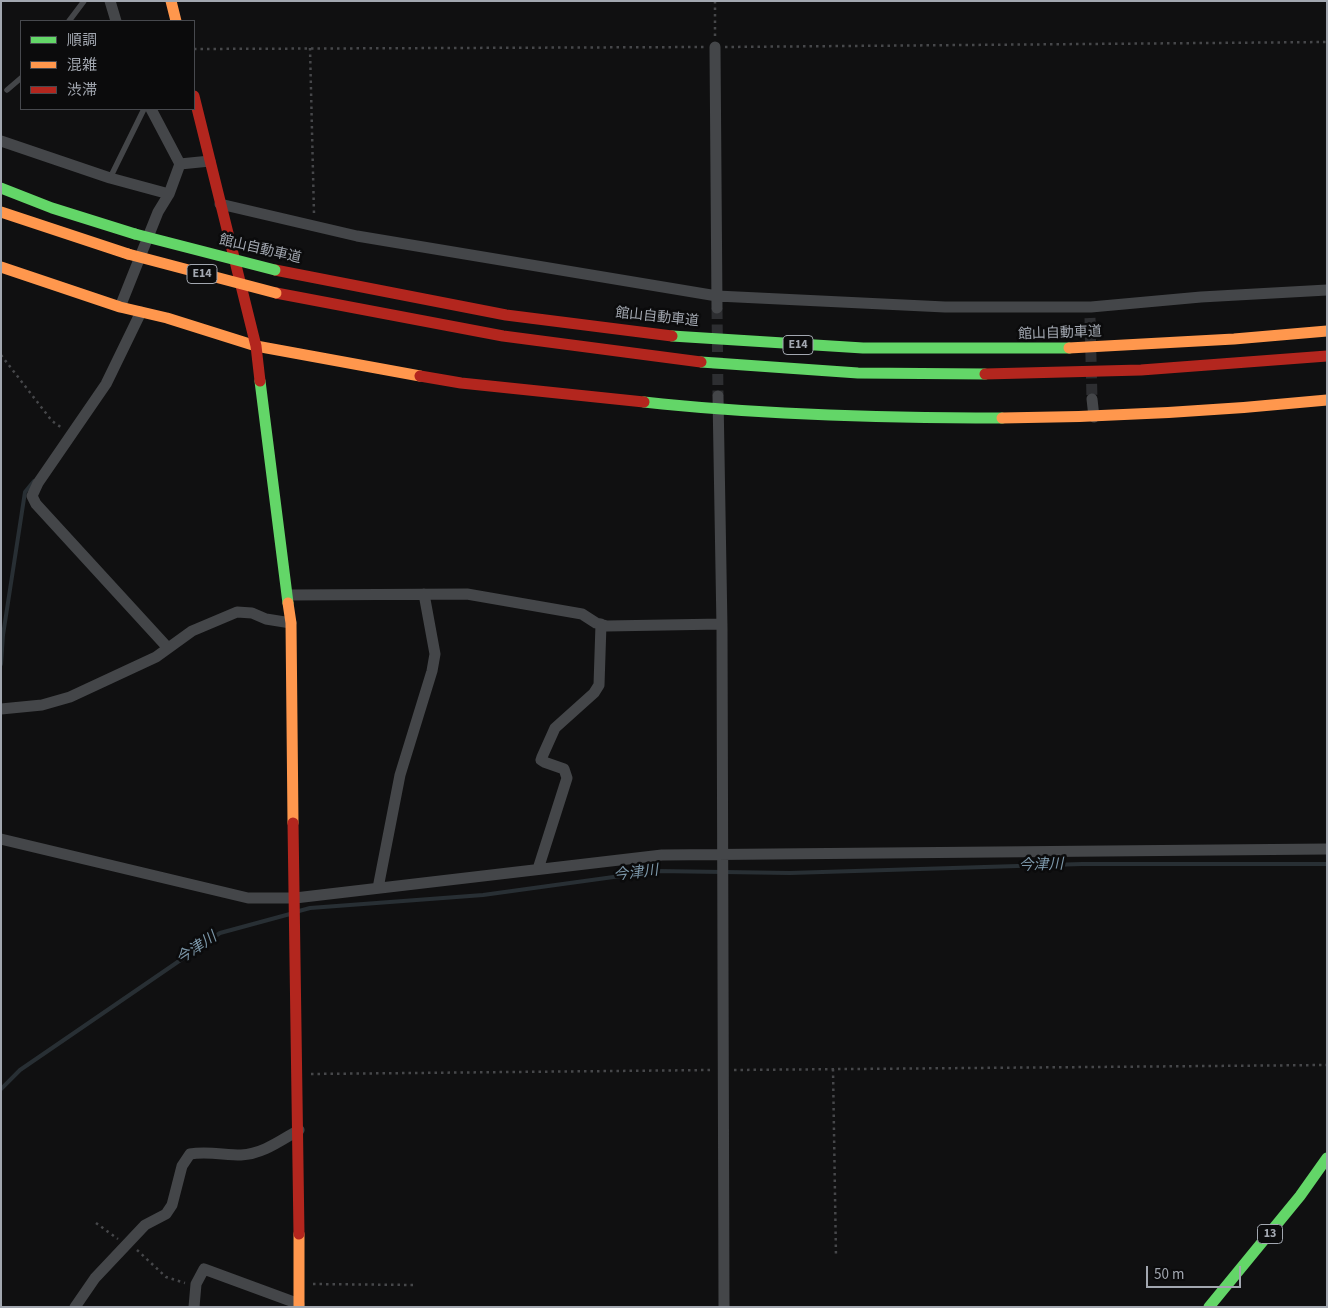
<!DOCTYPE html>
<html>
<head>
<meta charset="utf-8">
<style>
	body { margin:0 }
	#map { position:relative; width:1328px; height:1308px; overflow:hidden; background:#101011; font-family:"Source Sans 3","Noto Sans JP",sans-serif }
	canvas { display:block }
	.frame { position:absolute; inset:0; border:2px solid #a2a7b0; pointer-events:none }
	.legend { position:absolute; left:20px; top:20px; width:175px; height:90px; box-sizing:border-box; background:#0b0b0c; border:1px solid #47494e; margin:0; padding:6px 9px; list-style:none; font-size:15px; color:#a2a7b0 }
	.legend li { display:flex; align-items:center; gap:10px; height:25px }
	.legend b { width:25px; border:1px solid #47494e }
	.scale { position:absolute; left:1146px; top:1266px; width:95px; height:22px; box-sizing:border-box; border:2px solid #a2a7b0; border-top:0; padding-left:6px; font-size:15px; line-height:18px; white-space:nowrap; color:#a2a7b0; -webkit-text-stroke:4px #0b0b0c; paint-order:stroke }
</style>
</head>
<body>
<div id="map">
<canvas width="1328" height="1308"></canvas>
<div class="frame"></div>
<ul class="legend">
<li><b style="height:6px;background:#63d668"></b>順調</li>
<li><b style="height:6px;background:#ff974d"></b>混雑</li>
<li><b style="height:6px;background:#b3261e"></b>渋滞</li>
</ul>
<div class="scale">50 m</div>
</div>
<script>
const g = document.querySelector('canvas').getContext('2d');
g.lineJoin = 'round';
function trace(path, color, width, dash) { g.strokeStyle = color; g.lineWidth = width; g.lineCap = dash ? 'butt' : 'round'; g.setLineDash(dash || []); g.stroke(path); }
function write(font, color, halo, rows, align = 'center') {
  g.font = font + ' "Source Sans 3","Noto Sans JP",sans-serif'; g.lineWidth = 5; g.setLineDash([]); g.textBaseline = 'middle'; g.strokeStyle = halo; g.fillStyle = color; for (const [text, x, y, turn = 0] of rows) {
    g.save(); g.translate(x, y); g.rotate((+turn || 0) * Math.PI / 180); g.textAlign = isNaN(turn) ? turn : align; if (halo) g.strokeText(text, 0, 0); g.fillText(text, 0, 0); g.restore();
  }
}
const stream = new Path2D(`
	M 1,664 L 3,635 L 25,492 L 34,481
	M 299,911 L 310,908 L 483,895 L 657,871 L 790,873 L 1082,864 L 1327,864
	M 1,1089 L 20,1070 L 220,933 L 290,914`);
const streetTunnel = new Path2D(`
	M 717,308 L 718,396
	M 1090,318 L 1092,399`);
const path = new Path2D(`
	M 715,1 L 715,37
	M 725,47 L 1327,42
	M 310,48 L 314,214
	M 194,49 L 705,47
	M 1,355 L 52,421 L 62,428
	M 833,1069 L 836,1257
	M 734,1070 L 1327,1065
	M 311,1074 L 713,1070
	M 96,1223 L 118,1239
	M 137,1250 L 166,1277 L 185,1283
	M 313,1284 L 413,1285`);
const lane = new Path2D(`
	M 69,21 L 84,1
	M 7,90 L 21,78
	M 110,178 L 144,109`);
const street = new Path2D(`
	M 110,1 L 116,21
	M 715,47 L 717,308
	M 1,141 L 110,178 L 169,194
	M 180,164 L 210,161
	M 220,204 L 357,236 L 717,296 L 945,307 L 1091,307 L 1201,297 L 1327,290
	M 120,307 L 158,212 L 169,194 L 180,164 L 151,109
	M 141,312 L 106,384 L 38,483 L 32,496 L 36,504 L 168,648
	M 718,396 L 722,628 L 724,1307
	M 1092,399 L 1094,417
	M 288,595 L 467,594 L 582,614 L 596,623 L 607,626 L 722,624
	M 1,709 L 42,705 L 70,697 L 156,657 L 192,631 L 237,612 L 252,613 L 266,619 L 291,623
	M 1,839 L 248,898 L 295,898 L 662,855 L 1327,849
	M 538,869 L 567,778 L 564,769 L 544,762 L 541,760 L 542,757 L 555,728 L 594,693 L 599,685 L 601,624
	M 378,888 L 400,775 L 432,671 L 435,654 L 424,594
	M 75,1307 L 95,1278 L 145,1225 L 166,1214 L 172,1205 L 182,1166 L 190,1154 C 207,1151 224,1155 241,1155 C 263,1154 281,1140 299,1130
	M 194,1307 L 196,1284 L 204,1269 L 299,1304`);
const fast = new Path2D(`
	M 1,188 L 52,208 L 135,234
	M 672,336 L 863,348 L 1069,348
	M 701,362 L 858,373 L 985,374
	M 260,381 L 288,603
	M 644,402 C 763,415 883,418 1002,418
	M 1209,1307 L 1300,1196 L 1327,1158`);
const slow = new Path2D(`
	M 171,1 L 176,21
	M 1,212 L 128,254
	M 1,267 L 120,307 L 167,318 L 256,346 L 420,376
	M 1069,348 L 1234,339 L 1327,331
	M 1002,418 C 1111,417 1219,411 1327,400
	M 288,603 L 291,623 L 293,823
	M 299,1234 L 299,1307`);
const jam = new Path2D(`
	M 194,96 L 256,346 L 260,381
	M 275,270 L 506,315 L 672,336
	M 276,293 L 503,336 L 701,362
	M 985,374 L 1141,370 L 1327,356
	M 420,376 L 461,383 L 644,402
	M 293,823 L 299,1234`);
const fastBridge = new Path2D(`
	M 135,234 L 275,270`);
const slowBridge = new Path2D(`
	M 128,254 L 276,293`);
const shields = [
	[202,274,30],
	[798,345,30],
	[1270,1234,25]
];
const shieldNames = [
	["E14",202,274],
	["E14",798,345],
	["13",1270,1234]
];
const streetNames = [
	["館山自動車道",260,250,13],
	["館山自動車道",657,318,6],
	["館山自動車道",1060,334,-2]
];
const waterNames = [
	["今津川",1041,866,-2],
	["今津川",636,874,-7],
	["今津川",197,949,-34]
];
trace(stream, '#282f34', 4);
trace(streetTunnel, '#2d2e31', 11, [11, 5.5]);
trace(path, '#46474a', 2.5, [2.5, 4]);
trace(lane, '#444649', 5.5);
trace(street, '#444649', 11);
trace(fast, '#63d668', 11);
trace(slow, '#ff974d', 11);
trace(jam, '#b3261e', 11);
trace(fastBridge, '#63d668', 11);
trace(slowBridge, '#ff974d', 11);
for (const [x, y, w] of shields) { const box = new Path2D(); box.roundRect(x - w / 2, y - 9.5, w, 19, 4); g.fillStyle = '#0b0b0c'; g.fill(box); trace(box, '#a2a7b0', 1); }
write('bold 12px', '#a2a7b0', null, shieldNames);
write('14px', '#a2a7b0', '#0b0b0c', streetNames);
write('italic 15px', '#7c97a9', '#0b0b0c', waterNames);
</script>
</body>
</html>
